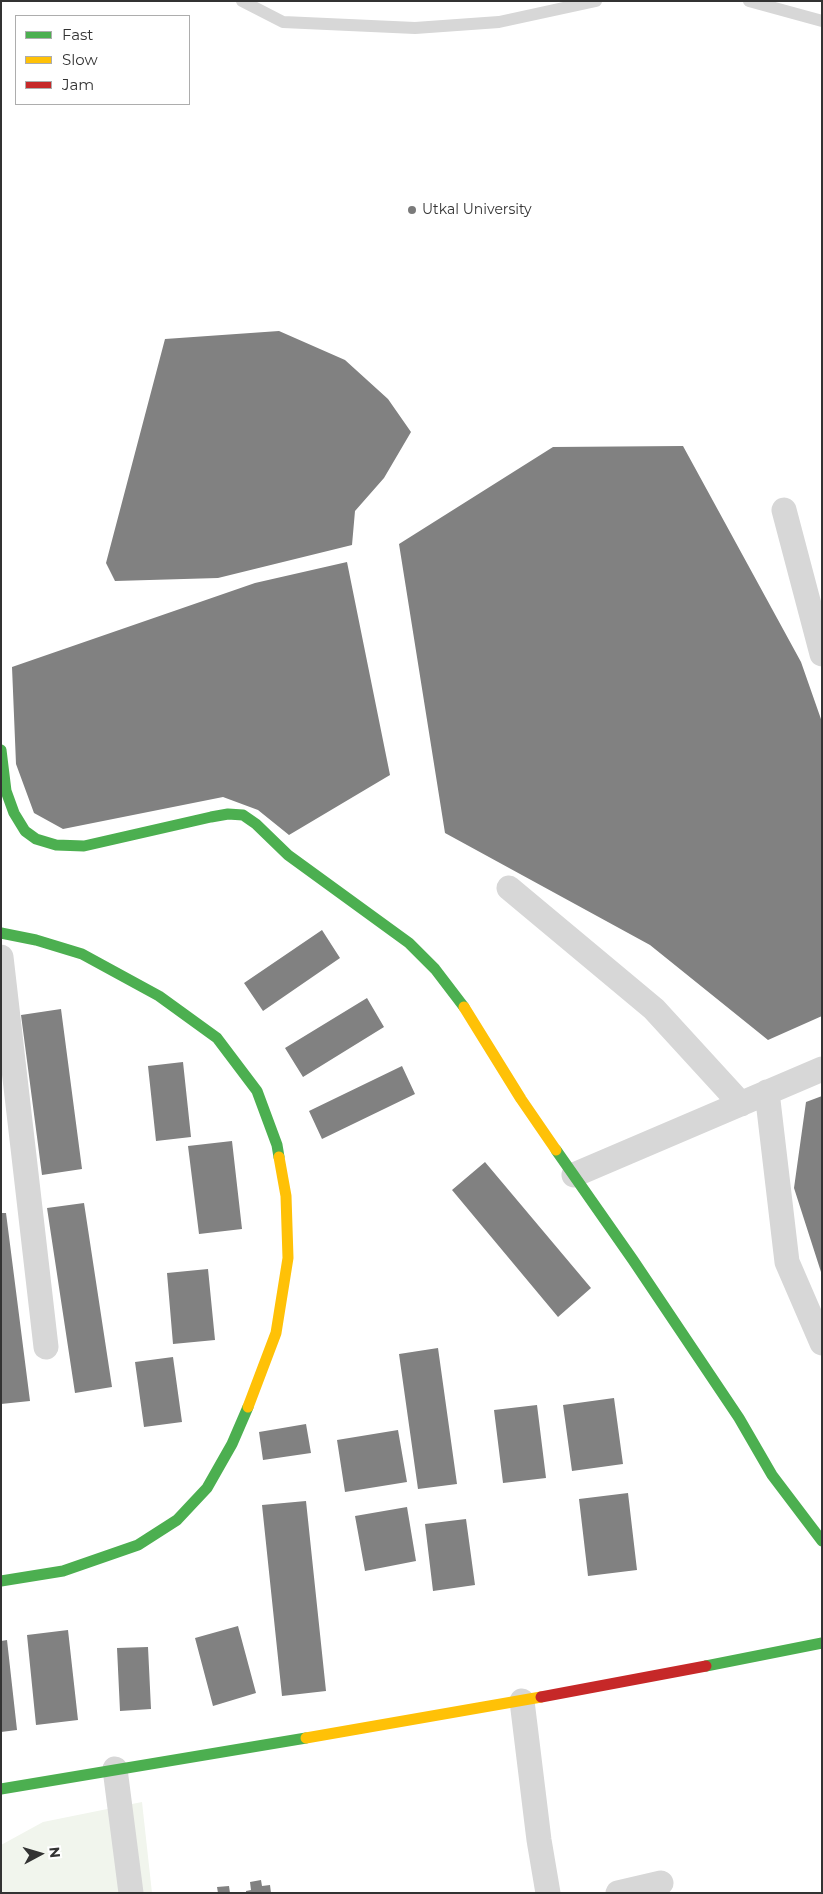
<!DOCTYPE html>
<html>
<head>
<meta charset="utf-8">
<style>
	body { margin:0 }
	#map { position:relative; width:823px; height:1894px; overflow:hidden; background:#fff; font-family:Montserrat,sans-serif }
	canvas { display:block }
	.frame { position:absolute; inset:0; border:2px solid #333; pointer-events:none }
	.legend { position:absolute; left:15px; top:15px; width:175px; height:90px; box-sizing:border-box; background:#fff; border:1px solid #adadad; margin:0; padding:6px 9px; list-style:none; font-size:15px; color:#333 }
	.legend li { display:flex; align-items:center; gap:10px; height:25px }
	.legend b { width:25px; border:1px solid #adadad }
	.north { position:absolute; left:15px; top:1829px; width:50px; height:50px; -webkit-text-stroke:4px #fff; paint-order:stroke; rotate:84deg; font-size:14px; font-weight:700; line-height:20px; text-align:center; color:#333 }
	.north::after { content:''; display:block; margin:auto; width:18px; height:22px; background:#333; clip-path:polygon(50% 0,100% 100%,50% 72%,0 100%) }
</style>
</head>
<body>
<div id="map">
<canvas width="823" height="1894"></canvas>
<div class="frame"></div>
<ul class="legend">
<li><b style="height:6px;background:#4caf50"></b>Fast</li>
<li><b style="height:6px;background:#ffc107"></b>Slow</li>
<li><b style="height:6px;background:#c62828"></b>Jam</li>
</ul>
<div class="north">N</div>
</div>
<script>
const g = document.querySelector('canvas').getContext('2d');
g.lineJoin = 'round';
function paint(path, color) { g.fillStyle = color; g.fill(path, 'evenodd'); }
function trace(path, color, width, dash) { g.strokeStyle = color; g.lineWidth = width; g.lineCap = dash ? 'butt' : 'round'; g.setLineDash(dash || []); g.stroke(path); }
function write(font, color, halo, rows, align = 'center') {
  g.font = font + ' Montserrat,sans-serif'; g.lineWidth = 5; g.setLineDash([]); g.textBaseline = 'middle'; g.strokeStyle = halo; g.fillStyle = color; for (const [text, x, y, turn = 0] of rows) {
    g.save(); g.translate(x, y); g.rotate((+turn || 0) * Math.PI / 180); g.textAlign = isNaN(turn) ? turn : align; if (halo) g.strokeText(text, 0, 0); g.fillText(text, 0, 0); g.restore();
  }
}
const green = new Path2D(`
	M 142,1802 L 152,1893 L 1,1893 L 1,1845 L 43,1822 Z`);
const building = new Path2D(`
	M 279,331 L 345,360 L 388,399 L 411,432 L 384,478 L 355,511 L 352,545 L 218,578 L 115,581 L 106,563 L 165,339 Z
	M 683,446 L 801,662 L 822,722 L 822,1016 L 768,1040 L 650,945 L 445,833 L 399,544 L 553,447 Z
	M 347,562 L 390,775 L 289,835 L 258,810 L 223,797 L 63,829 L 34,813 L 16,764 L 12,667 L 255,583 Z
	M 322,930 L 340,958 L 263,1011 L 244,983 Z
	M 367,998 L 384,1027 L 303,1077 L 285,1048 Z
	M 61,1009 L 82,1169 L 42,1175 L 21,1015 Z
	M 183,1062 L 191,1137 L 156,1141 L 148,1066 Z
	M 402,1066 L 415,1094 L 322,1139 L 309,1111 Z
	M 822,1096 L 822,1272 L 821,1272 L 794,1188 L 806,1102 Z
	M 232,1141 L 242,1229 L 199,1234 L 188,1146 Z
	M 485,1162 L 591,1288 L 558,1317 L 452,1190 Z
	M 84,1203 L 112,1387 L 75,1393 L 47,1208 Z
	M 1,1213 L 6,1213 L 30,1401 L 1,1404 Z
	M 208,1269 L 215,1340 L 173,1344 L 167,1273 Z
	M 438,1348 L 457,1484 L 418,1489 L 399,1354 Z
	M 173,1357 L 182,1422 L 144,1427 L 135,1362 Z
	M 614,1398 L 623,1464 L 572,1471 L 563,1405 Z
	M 537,1405 L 546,1478 L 503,1483 L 494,1410 Z
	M 306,1424 L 311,1453 L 263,1460 L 259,1432 Z
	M 398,1430 L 407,1482 L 345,1492 L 337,1440 Z
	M 628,1493 L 637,1570 L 588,1576 L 579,1499 Z
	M 306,1501 L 326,1691 L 282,1696 L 262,1505 Z
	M 407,1507 L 416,1561 L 365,1571 L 355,1516 Z
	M 466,1519 L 475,1585 L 433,1591 L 425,1524 Z
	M 238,1626 L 256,1693 L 213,1706 L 195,1638 Z
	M 68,1630 L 78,1720 L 36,1725 L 27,1635 Z
	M 7,1640 L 17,1730 L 1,1732 L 1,1641 Z
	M 148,1647 L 151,1709 L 120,1711 L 117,1648 Z
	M 261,1880 L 262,1886 L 270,1885 L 271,1893 L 246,1893 L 246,1891 L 251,1890 L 250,1882 Z
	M 229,1886 L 230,1893 L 218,1893 L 217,1887 Z`);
const lane = new Path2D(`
	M 242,1 L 283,22 L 415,28 L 499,22 L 596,1
	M 749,1 L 822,21`);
const street = new Path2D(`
	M 784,510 L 822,654
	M 509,888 L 654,1009 L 741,1104
	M 1,957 L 46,1347
	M 767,1092 L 787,1262 L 822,1343
	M 574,1175 L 822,1069
	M 522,1701 L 539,1840 L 548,1893
	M 115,1769 L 131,1893
	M 618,1893 L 661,1883`);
const fast = new Path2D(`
	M 1,750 L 6,791 L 14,813 L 25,831 L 36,839 L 56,845 L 84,846 L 211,817 L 228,814 L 243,815 L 256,824 L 288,855 L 409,943 L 435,969 L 464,1007
	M 1,933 L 36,940 L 82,954 L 159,996 L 217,1038 L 257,1091 L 277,1145 L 279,1157
	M 556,1150 L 633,1260 L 739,1418 L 772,1475 L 822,1541
	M 1,1581 L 63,1571 L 138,1545 L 177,1520 L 207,1488 L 232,1444 L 248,1407
	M 706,1666 L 822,1643
	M 1,1789 L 306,1738`);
const slow = new Path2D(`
	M 464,1007 L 521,1099 L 556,1150
	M 248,1407 L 276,1333 L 288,1258 L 286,1196 L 279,1157
	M 306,1738 L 541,1697`);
const jam = new Path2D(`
	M 541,1697 L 706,1666`);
const markers = [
	[412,210,5,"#7a7a7a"]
];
const poiNames = [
	["Utkal University",422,210]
];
paint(green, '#f1f5ed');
paint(building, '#818181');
trace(lane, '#d7d7d7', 12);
trace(street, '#d7d7d7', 25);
trace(fast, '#4caf50', 11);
trace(slow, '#ffc107', 11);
trace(jam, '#c62828', 11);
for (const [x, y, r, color] of markers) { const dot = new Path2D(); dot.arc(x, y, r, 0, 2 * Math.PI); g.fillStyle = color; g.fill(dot); trace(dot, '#fff', 2); }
write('14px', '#333', '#fff', poiNames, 'left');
</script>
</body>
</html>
